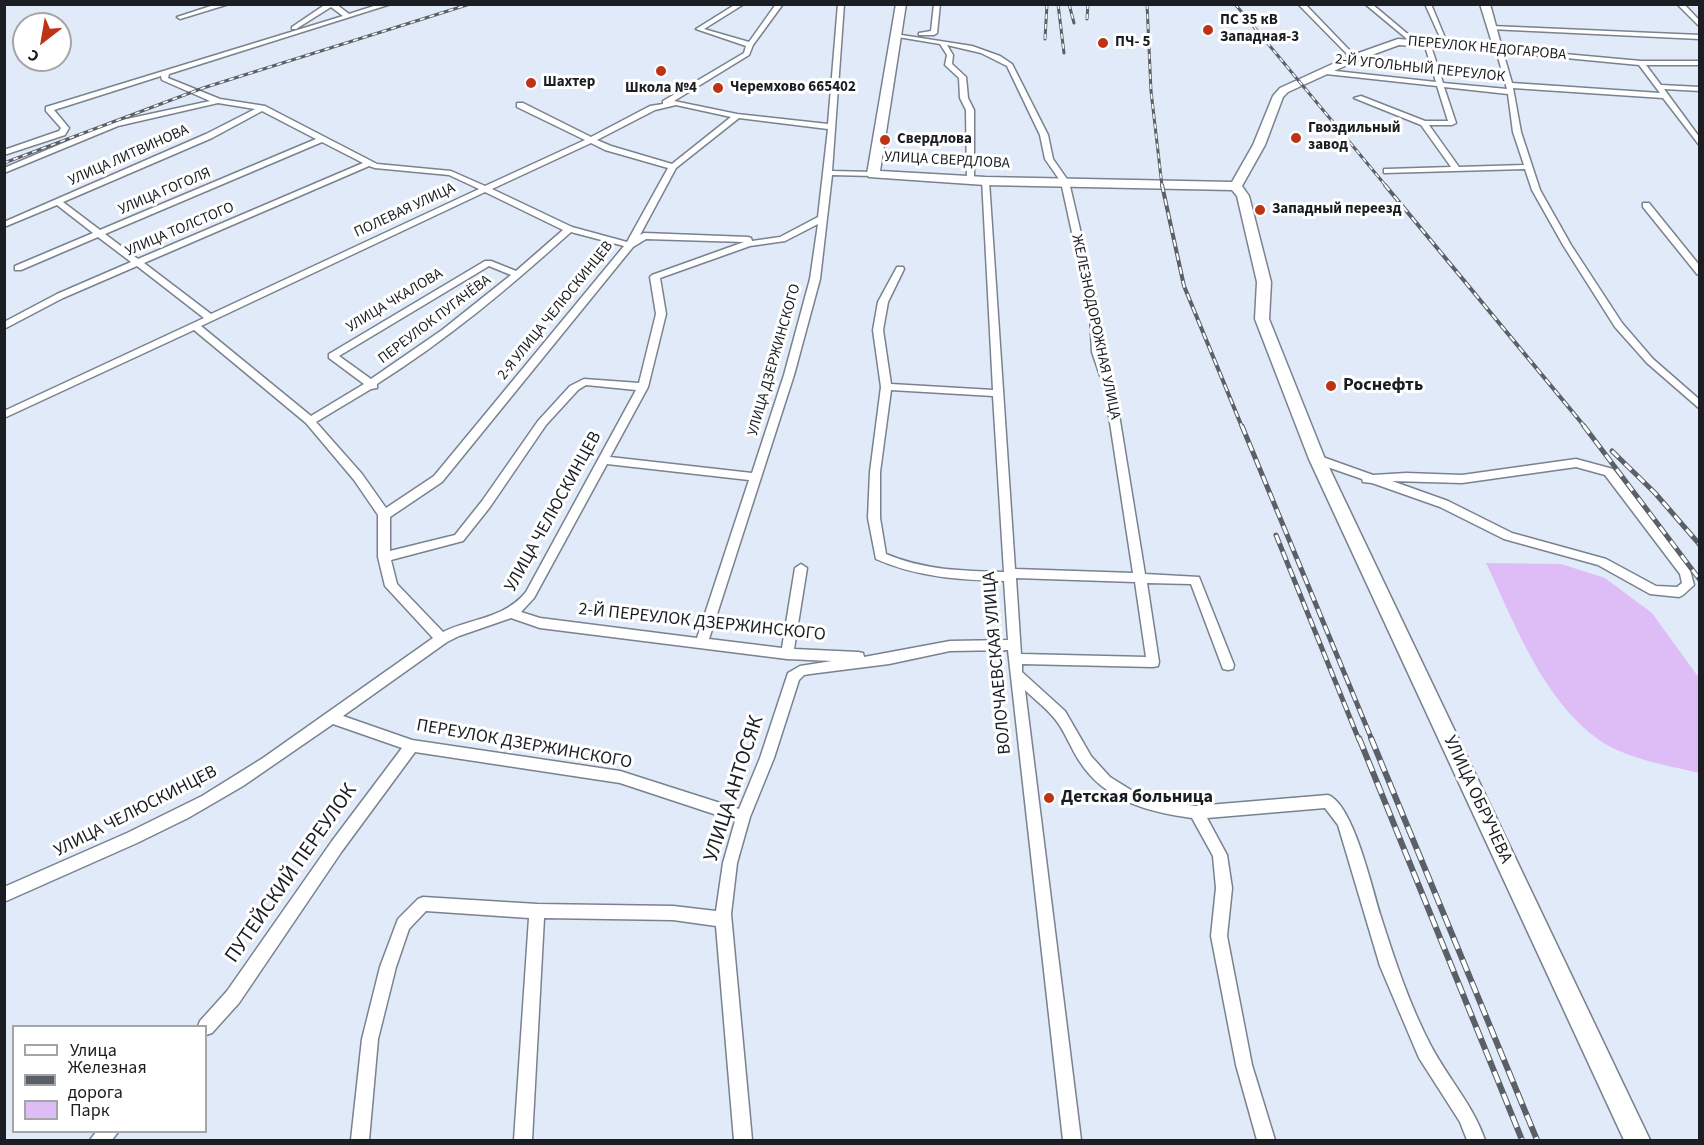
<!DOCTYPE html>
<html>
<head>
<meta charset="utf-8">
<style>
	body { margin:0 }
	#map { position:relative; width:1704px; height:1145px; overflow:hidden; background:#e0eaf8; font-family:"Source Sans 3",sans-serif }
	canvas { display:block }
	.frame { position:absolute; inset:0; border:6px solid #1a1d22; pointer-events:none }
	.legend { position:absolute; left:12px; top:1025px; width:195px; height:108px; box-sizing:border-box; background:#fff; border:2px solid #a3a5a7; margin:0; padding:8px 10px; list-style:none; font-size:18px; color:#1a1d22 }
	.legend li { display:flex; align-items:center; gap:12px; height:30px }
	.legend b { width:30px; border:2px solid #a3a5a7 }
	.north { position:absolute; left:12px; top:12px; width:60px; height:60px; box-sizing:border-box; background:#fff; border:2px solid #a3a5a7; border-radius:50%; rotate:211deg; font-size:16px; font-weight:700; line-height:24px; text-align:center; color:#1a1d22 }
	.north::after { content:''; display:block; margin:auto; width:21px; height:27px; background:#be3315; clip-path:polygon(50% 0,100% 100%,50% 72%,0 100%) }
</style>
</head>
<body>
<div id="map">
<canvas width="1704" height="1145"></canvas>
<div class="frame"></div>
<ul class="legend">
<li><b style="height:8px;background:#fff"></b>Улица</li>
<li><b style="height:8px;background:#5b6068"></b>Железная дорога</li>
<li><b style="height:16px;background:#debcf6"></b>Парк</li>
</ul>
<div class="north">С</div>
</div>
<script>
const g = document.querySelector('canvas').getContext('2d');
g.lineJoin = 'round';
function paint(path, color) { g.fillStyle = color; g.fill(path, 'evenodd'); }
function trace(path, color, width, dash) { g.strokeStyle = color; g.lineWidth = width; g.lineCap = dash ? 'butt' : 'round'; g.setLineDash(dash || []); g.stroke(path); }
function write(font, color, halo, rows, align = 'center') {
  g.font = font + ' "Source Sans 3",sans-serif'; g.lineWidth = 6; g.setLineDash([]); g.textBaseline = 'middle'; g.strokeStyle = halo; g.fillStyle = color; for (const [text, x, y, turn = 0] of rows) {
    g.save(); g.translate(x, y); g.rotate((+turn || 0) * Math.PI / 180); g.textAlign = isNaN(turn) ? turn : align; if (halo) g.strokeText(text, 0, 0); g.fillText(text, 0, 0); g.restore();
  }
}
const green = new Path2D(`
	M 1486,563 L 1561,564 L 1605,578 L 1652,613 L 1699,678 L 1699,773 C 1667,765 1627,759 1599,740 C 1542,699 1515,624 1486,563 Z`);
const street = new Path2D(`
	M 217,4 L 229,4 L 180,19 L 177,17 Z
	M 326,4 L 336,4 L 349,14 L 380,4 L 391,4 L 169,74 L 168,78 L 220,99 L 265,106 L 377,164 L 451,171 L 485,186 L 585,140 L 517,107 L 517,103 L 523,103 L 591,137 L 650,106 L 663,104 L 663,101 L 744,53 L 746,46 L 696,29 L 736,4 L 744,4 L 704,29 L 749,42 L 776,4 L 783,4 L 753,45 L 749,55 L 674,101 L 737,114 L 828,124 L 838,4 L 844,4 L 832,171 L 873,172 L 877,174 L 873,176 L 832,175 L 820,279 L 794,375 L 709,639 L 782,648 L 795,568 L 801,564 L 807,568 L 794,649 L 858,652 L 863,653 L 864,657 L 950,641 L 1008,640 L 1004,581 C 959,580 917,577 876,559 L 868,518 L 870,472 L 881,387 L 873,330 L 878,302 L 897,267 L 903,267 L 904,269 L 888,302 L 883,330 L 891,384 L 993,390 L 982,179 L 989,181 L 1015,569 L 1133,573 L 1105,390 L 1092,352 L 1090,315 L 1061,182 L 1045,159 L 1040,135 L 1007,66 L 981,53 L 947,45 L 953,55 L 952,64 L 966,77 L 968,98 L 974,110 L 974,180 L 967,182 L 966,110 L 960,98 L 959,78 L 945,65 L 947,55 L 940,44 L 892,36 L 895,34 L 972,46 L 1000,56 L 1012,64 L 1048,135 L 1053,159 L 1069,182 L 1100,315 L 1102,352 L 1115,390 L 1145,574 L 1199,577 L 1234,665 L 1233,669 L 1228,670 L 1223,669 L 1191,584 L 1147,583 L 1159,662 L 1158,666 L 1153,667 L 1022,664 L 1022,672 L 1065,711 L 1091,756 L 1110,777 L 1139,795 L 1165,802 L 1196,806 L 1328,795 C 1353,804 1372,888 1380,914 C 1394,958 1409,1004 1431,1046 C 1448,1078 1473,1105 1485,1140 L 1467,1140 L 1460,1122 L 1419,1058 L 1380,966 L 1338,825 L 1325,808 L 1207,818 L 1227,855 L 1232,888 L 1227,936 L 1252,1065 L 1275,1140 L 1257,1140 L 1236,1065 L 1211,936 L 1216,888 L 1213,856 L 1192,818 C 1149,812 1105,801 1080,762 C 1071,749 1065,731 1055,719 C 1046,708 1034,699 1025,690 L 1081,1140 L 1063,1140 L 1008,650 L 950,651 L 889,664 L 810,674 L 804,675 L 799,680 L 774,758 L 750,817 L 737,863 L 731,914 L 752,1140 L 734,1140 L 716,926 L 673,920 L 544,918 L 532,1140 L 514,1140 L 529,918 L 426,911 L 409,929 L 396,967 L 378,1039 L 369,1140 L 351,1140 L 362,1039 L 380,967 L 398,919 L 418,899 L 423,897 L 537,904 L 673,906 L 716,911 L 723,863 L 735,821 L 620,783 L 415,752 L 342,851 L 239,1003 L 212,1033 L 206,1035 L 206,1026 L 198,1026 L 200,1021 L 227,991 L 332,841 L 402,748 L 333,724 L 243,786 L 188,818 L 137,843 L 4,902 L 4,887 L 127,833 L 202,796 L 263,758 L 433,638 L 385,586 L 378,557 L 378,515 L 354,480 L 306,423 L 194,330 L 4,418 L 4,411 L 204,318 L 137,266 L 63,298 L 4,329 L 4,322 L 57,294 L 131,262 L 98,237 L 21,270 L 15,270 L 15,266 L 93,233 L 57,205 L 4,227 L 4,222 L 206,134 L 255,109 L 218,103 L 118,126 L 4,173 L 4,168 L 113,122 L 210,101 L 162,80 L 161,76 L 54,110 L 69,128 L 65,135 L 4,155 L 4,150 L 59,131 L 61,128 L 46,111 L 46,107 L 343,16 L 331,7 L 296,29 L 292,29 L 292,27 ZM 676,105 L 731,117 L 672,164 L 611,146 L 597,140 L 655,110 ZM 262,111 L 316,139 L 100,230 L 63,202 L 212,138 ZM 739,118 L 828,129 L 818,217 L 780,237 L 752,241 L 751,238 L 748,237 L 644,233 L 640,235 L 676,168 ZM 322,142 L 363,163 L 138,259 L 105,234 ZM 591,143 L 605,150 L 668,168 L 627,242 L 572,227 L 492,189 ZM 369,166 L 375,168 L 449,175 L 479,189 L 211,314 L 144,263 ZM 485,192 L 563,230 L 516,271 L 491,261 L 485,261 L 329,354 L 329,358 L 364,384 L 311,416 L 201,326 ZM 818,224 L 810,279 L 784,375 L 752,473 L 610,457 L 648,387 L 666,314 L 660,278 L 750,246 L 785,241 ZM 571,232 L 624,246 L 434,476 L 386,508 L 362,474 L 316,422 L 371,389 L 377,388 L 377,384 C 447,340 510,287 571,232 ZM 646,239 L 744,242 L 652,275 L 650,277 L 656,314 L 639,383 L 584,379 L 570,386 L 538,421 L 482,501 L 455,535 L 390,551 L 390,517 L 442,482 L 633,247 ZM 489,266 L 511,275 L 442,330 L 371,379 L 339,356 ZM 586,385 L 636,390 L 526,592 C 504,619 471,618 443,632 L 397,584 L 391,560 L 463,541 L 490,507 L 546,425 L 578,390 ZM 891,390 L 993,396 L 1004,572 C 963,571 923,570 886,554 L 880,518 L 880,472 ZM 607,464 L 749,480 L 697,638 L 540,618 L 521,612 L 534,598 ZM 1016,578 L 1135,582 L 1146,657 L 1021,654 ZM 511,618 L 540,628 L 787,659 L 832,661 L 800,666 L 788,673 L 760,758 L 739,809 L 620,771 L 412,740 L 343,716 L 447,642 L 459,636 Z
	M 934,4 L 940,4 L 937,33 L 934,35 L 919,35 L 919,33 L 931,31 Z
	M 1298,4 L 1305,4 L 1356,57 L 1356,59 L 1352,59 Z
	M 1365,4 L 1372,4 L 1416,41 L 1416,43 L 1412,43 Z
	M 1425,4 L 1431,4 L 1448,45 L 1443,44 Z
	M 1677,4 L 1684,4 L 1700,21 L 1700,27 Z
	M 1492,26 L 1700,35 L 1700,39 L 1490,29 L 1489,28 Z
	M 1427,41 L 1430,43 L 1443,83 L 1507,89 L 1496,50 L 1499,48 L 1641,61 L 1700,61 L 1700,65 L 1646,65 L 1661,85 L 1700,87 L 1700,91 L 1664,89 L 1700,138 L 1700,146 L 1663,98 L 1513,88 L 1521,132 L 1540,190 L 1571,245 L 1622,323 L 1653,359 L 1700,400 L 1700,409 L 1647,363 L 1615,327 L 1563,245 L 1532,190 L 1525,169 L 1384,173 L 1384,169 L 1387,169 L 1451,167 L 1421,125 L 1354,98 L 1361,96 L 1425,121 L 1448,121 L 1437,86 L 1326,74 L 1323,72 L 1326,70 L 1436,82 L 1424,43 ZM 1503,52 L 1639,65 L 1660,93 L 1512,83 ZM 1444,87 L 1508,94 L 1513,132 L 1524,165 L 1459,167 L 1429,125 L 1452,125 L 1456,123 Z
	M 1643,203 L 1649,203 L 1700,266 L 1700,275 L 1697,274 L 1643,207 Z
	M 1317,455 L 1373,475 L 1406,473 L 1462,475 L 1576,459 L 1613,469 L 1690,570 L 1694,585 L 1683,595 L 1679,597 L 1650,594 L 1598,565 L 1504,539 L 1440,507 L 1372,483 L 1363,482 L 1362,479 L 1313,462 L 1312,459 ZM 1576,467 L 1605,475 L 1680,574 L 1682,583 L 1677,587 L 1656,586 L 1606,559 L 1512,533 L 1448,501 L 1392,481 L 1462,483 Z
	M 96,1132 L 118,1132 L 112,1140 L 90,1140 Z`);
const secondary = new Path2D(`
	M 896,4 L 906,4 L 880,171 L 985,177 L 1232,182 L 1253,145 L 1273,96 L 1280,88 L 1350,56 L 1398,39 L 1493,46 L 1480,4 L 1490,4 L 1503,52 L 1399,45 L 1358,60 L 1288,92 L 1283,97 L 1265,145 L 1242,186 L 1249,196 L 1271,282 L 1269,319 L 1325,459 L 1650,1140 L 1624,1140 L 1309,459 L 1255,319 L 1257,282 L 1237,196 L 1232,190 L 985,185 L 869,177 L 867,174 Z`);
const railFar3 = new Path2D(`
	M 1058,4 L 1064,53
	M 1069,4 L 1074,23
	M 1147,4 L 1151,91 L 1162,186
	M 1235,4 L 1386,186
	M 1087,19 L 1088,4
	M 1045,39 L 1047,4
	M 4,163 L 203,88 L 470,4`);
const railFar2 = new Path2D(`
	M 1162,185 L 1184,286 L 1242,427
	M 1385,185 L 1585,427`);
const railFar1 = new Path2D(`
	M 1242,426 L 1372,740
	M 1584,426 L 1700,580
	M 1612,451 L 1655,493 L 1700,545
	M 1276,535 L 1359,740`);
const rail = new Path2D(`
	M 1359,738 L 1522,1140
	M 1371,738 L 1537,1140`);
const markers = [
	[1208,30,6,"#be3315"],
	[1103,43,6,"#be3315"],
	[661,71,6,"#be3315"],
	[531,83,6,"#be3315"],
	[718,88,6,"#be3315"],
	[1296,138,6,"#be3315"],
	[885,140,6,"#be3315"],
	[1260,210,6,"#be3315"],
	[1331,386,6,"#be3315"],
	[1049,798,6,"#be3315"]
];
const farPoinames = [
	["ПС 35 кВ",1220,21],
	["Западная-3",1220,38],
	["ПЧ- 5",1115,43],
	["Шахтер",543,83],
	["Черемхово 665402",730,88],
	["Школа №4",661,89,"center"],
	["Гвоздильный",1308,129],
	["завод",1308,146],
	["Свердлова",897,140],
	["Западный переезд",1272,210]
];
const farStreetnames = [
	["ПЕРЕУЛОК НЕДОГАРОВА",1487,49,5],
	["2-Й УГОЛЬНЫЙ ПЕРЕУЛОК",1420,69,6],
	["УЛИЦА ЛИТВИНОВА",129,156,-24],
	["УЛИЦА СВЕРДЛОВА",947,161,3],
	["УЛИЦА ГОГОЛЯ",165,192,-23],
	["ПОЛЕВАЯ УЛИЦА",405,211,-25],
	["УЛИЦА ТОЛСТОГО",180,230,-23],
	["УЛИЦА ЧКАЛОВА",395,301,-31],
	["2-Я УЛИЦА ЧЕЛЮСКИНЦЕВ",556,311,-51],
	["ПЕРЕУЛОК ПУГАЧЁВА",435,320,-37],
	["ЖЕЛЕЗНОДОРОЖНАЯ УЛИЦА",1095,327,78],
	["УЛИЦА ДЗЕРЖИНСКОГО",775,360,-74]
];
const poiNames = [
	["Роснефть",1343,386],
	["Детская больница",1061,798]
];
const streetNames = [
	["УЛИЦА ЧЕЛЮСКИНЦЕВ",554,512,-61],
	["2-Й ПЕРЕУЛОК ДЗЕРЖИНСКОГО",702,623,6],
	["ВОЛОЧАЕВСКАЯ УЛИЦА",998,663,-95],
	["ПЕРЕУЛОК ДЗЕРЖИНСКОГО",524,745,10],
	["УЛИЦА ОБРУЧЕВА",1477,800,65],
	["УЛИЦА ЧЕЛЮСКИНЦЕВ",136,812,-27]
];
const nearStreetnames = [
	["УЛИЦА АНТОСЯК",735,789,-72],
	["ПУТЕЙСКИЙ ПЕРЕУЛОК",292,874,-55]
];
paint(green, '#debcf6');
trace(street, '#79828e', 3);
trace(secondary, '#79828e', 3);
paint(street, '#fff');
paint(secondary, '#fff');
trace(railFar3, '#5b6068', 3);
trace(railFar2, '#5b6068', 4);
trace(railFar1, '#5b6068', 5);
trace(rail, '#5b6068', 6);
trace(railFar3, '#fff', 1.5, [5]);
trace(railFar2, '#fff', 2, [7]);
trace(railFar1, '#fff', 3, [9]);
trace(rail, '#fff', 4, [12]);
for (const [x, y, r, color] of markers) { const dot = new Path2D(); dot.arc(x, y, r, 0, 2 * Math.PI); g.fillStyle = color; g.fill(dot); trace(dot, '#fff', 2); }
write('bold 15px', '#1a1d22', '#fff', farPoinames, 'left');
write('15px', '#1a1d22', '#fff', farStreetnames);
write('bold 18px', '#1a1d22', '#fff', poiNames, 'left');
write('18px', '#1a1d22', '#fff', streetNames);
write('21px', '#1a1d22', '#fff', nearStreetnames);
</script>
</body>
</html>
